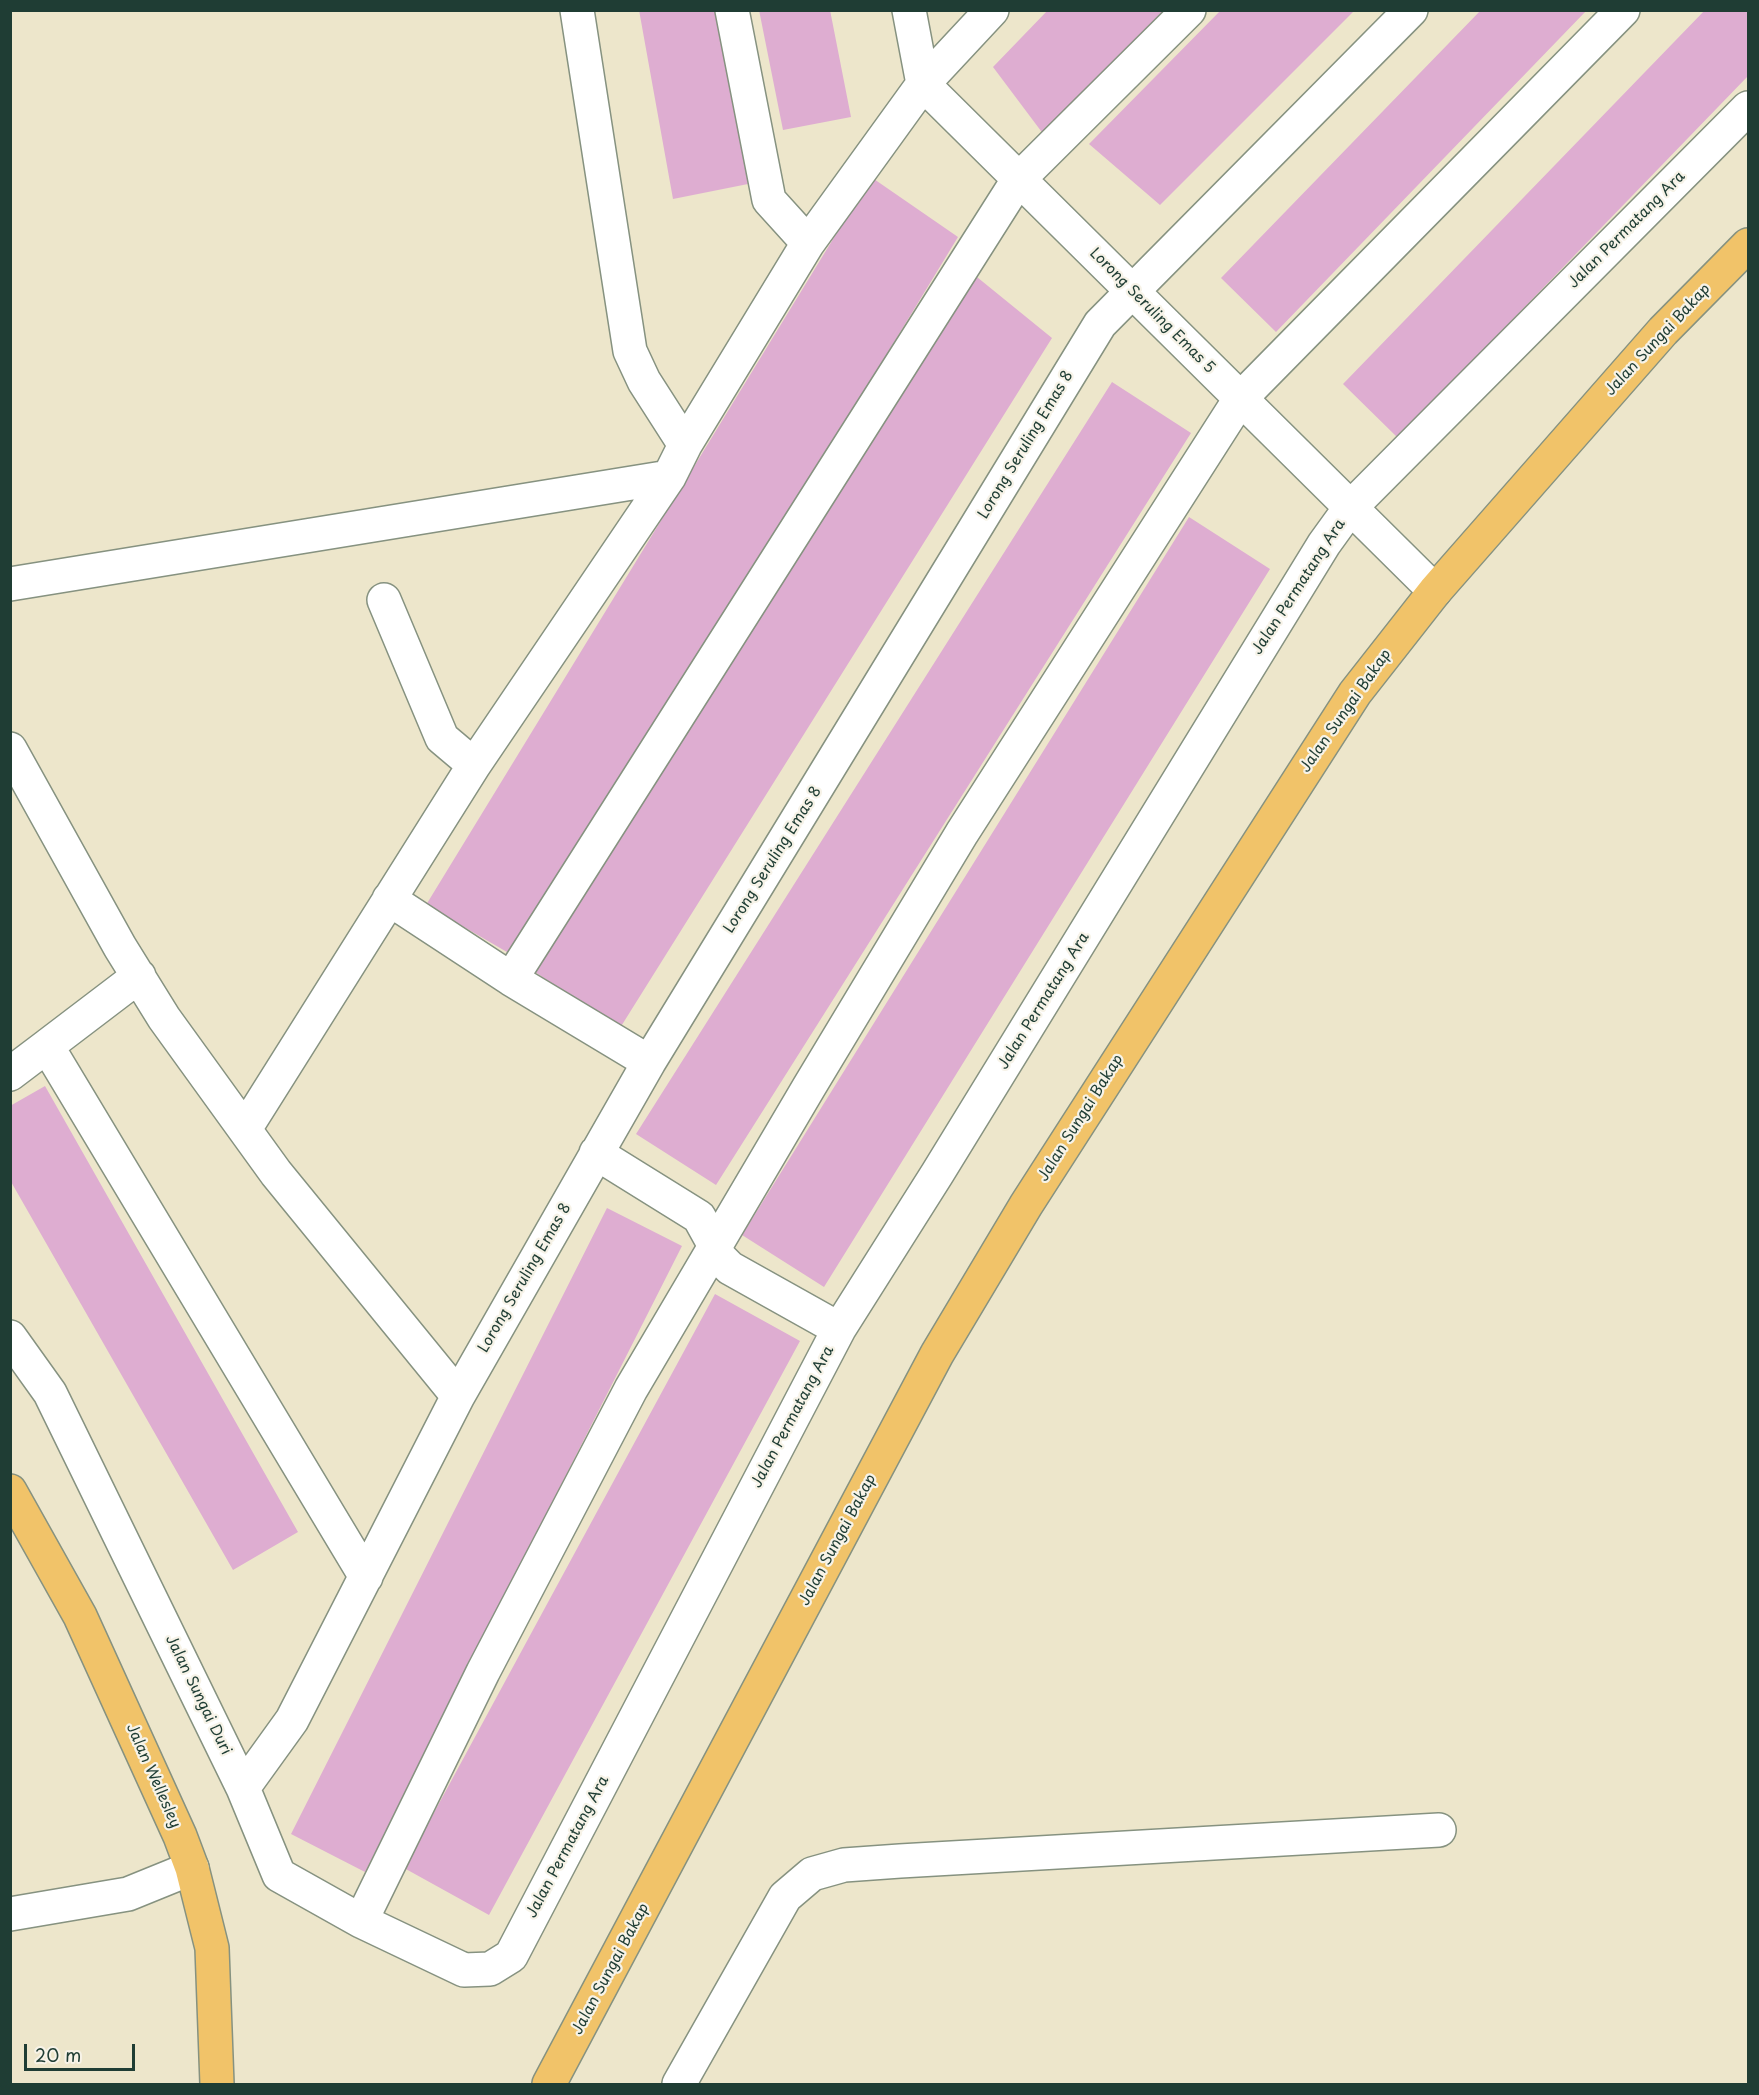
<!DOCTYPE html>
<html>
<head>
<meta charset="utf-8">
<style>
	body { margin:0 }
	#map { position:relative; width:1759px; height:2095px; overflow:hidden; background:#ede6cb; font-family:"Playpen Sans",sans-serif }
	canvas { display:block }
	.frame { position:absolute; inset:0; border:12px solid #1f3d34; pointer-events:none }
	.scale { position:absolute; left:24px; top:2044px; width:111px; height:27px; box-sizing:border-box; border:3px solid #1f3d34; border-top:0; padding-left:8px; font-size:18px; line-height:21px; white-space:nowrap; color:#1f3d34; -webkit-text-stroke:4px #f7f3e8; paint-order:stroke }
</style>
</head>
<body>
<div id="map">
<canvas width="1759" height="2095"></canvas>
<div class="frame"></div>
<div class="scale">20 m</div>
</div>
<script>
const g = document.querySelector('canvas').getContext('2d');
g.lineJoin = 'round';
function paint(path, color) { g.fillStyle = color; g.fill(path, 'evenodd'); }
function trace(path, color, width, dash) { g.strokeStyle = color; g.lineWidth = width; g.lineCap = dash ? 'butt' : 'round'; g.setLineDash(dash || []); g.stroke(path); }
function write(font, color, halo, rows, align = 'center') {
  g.font = font + ' "Playpen Sans",sans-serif'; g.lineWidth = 4.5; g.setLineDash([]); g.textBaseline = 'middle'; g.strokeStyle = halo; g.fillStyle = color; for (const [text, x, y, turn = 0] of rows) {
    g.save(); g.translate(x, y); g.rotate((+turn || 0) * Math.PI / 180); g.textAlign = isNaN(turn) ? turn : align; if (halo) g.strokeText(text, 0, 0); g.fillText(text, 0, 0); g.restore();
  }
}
const building = new Path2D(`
	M 639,10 L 716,10 L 748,184 L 673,199 Z
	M 759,10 L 830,10 L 851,117 L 783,130 Z
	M 1048,10 L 1168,10 L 1044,135 L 993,67 Z
	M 1221,10 L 1355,10 L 1160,205 L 1089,144 Z
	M 1481,10 L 1587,10 L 1276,332 L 1221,278 Z
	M 1705,10 L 1748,10 L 1748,76 L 1398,438 L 1343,384 Z
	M 871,177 L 958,237 L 519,959 L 426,905 Z
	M 972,273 L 1052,338 L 620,1028 L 535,972 Z
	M 1112,382 L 1191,433 L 716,1185 L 636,1134 Z
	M 1189,517 L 1270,569 L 824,1287 L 742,1235 Z
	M 45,1086 L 298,1532 L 233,1570 L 10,1180 L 10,1106 Z
	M 607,1208 L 682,1246 L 365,1872 L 291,1834 Z
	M 715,1294 L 800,1341 L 489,1915 L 404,1868 Z`);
const minor = new Path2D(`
	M 577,10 L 630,351 L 644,381 L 685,445
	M 732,10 L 769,200 L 808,243
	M 909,10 L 923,84 L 1435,591
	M 10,584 L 669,477
	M 384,600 L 442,738 L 474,765
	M 10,749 L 120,947 L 164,1018 L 276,1173 L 458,1396
	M 389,899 L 511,979 L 649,1062
	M 511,979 L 1018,180 L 1189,10
	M 47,1046 L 139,976
	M 10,1074 L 47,1046 L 366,1577
	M 245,1129 L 474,765 L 669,477 L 685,445 L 808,243 L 923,84 L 992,10
	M 596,1153 L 699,1217 L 715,1246 L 720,1258 L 730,1268 L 839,1329
	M 10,1337 L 50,1393 L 243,1788 L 279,1875 L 361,1921 L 464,1970 L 490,1969 L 511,1956 L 839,1329 L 937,1174 L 1324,544 L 1350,508 L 1748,108
	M 243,1788 L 292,1720 L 458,1396 L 649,1062 L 1100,324 L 1411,10
	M 10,1914 L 128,1894 L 192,1868
	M 361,1921 L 483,1672 L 631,1389 L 809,1087 L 962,833 L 1240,399 L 1623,10
	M 679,2084 L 785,1897 L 812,1874 L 844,1865 L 900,1861 L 1439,1830`);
const major = new Path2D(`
	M 10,1491 L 80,1616 L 180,1836 L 192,1868 L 212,1948 L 217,2084
	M 549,2084 L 937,1354 L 1026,1205 L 1355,693 L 1435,591 L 1663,331 L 1748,245`);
const streetNames = [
	["Jalan Permatang Ara",1627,230,-45],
	["Lorong Seruling Emas 5",1152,311,45],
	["Jalan Sungai Bakap",1658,340,-47],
	["Lorong Seruling Emas 8",1026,445,-59],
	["Jalan Permatang Ara",1299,587,-57],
	["Jalan Sungai Bakap",1346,711,-55],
	["Lorong Seruling Emas 8",773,860,-58],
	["Jalan Permatang Ara",1044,1001,-58],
	["Jalan Sungai Bakap",1081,1118,-58],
	["Lorong Seruling Emas 8",525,1278,-60],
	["Jalan Permatang Ara",793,1417,-62],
	["Jalan Sungai Bakap",838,1540,-62],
	["Jalan Sungai Duri",198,1695,64],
	["Jalan Wellesley",153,1776,66],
	["Jalan Permatang Ara",568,1847,-62],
	["Jalan Sungai Bakap",611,1969,-62]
];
paint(building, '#deadd1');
trace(minor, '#869280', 36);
trace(major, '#869280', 36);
trace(minor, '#fff', 33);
trace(major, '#f1c369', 33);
write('15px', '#1f3d34', '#f7f3e8', streetNames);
</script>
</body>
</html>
